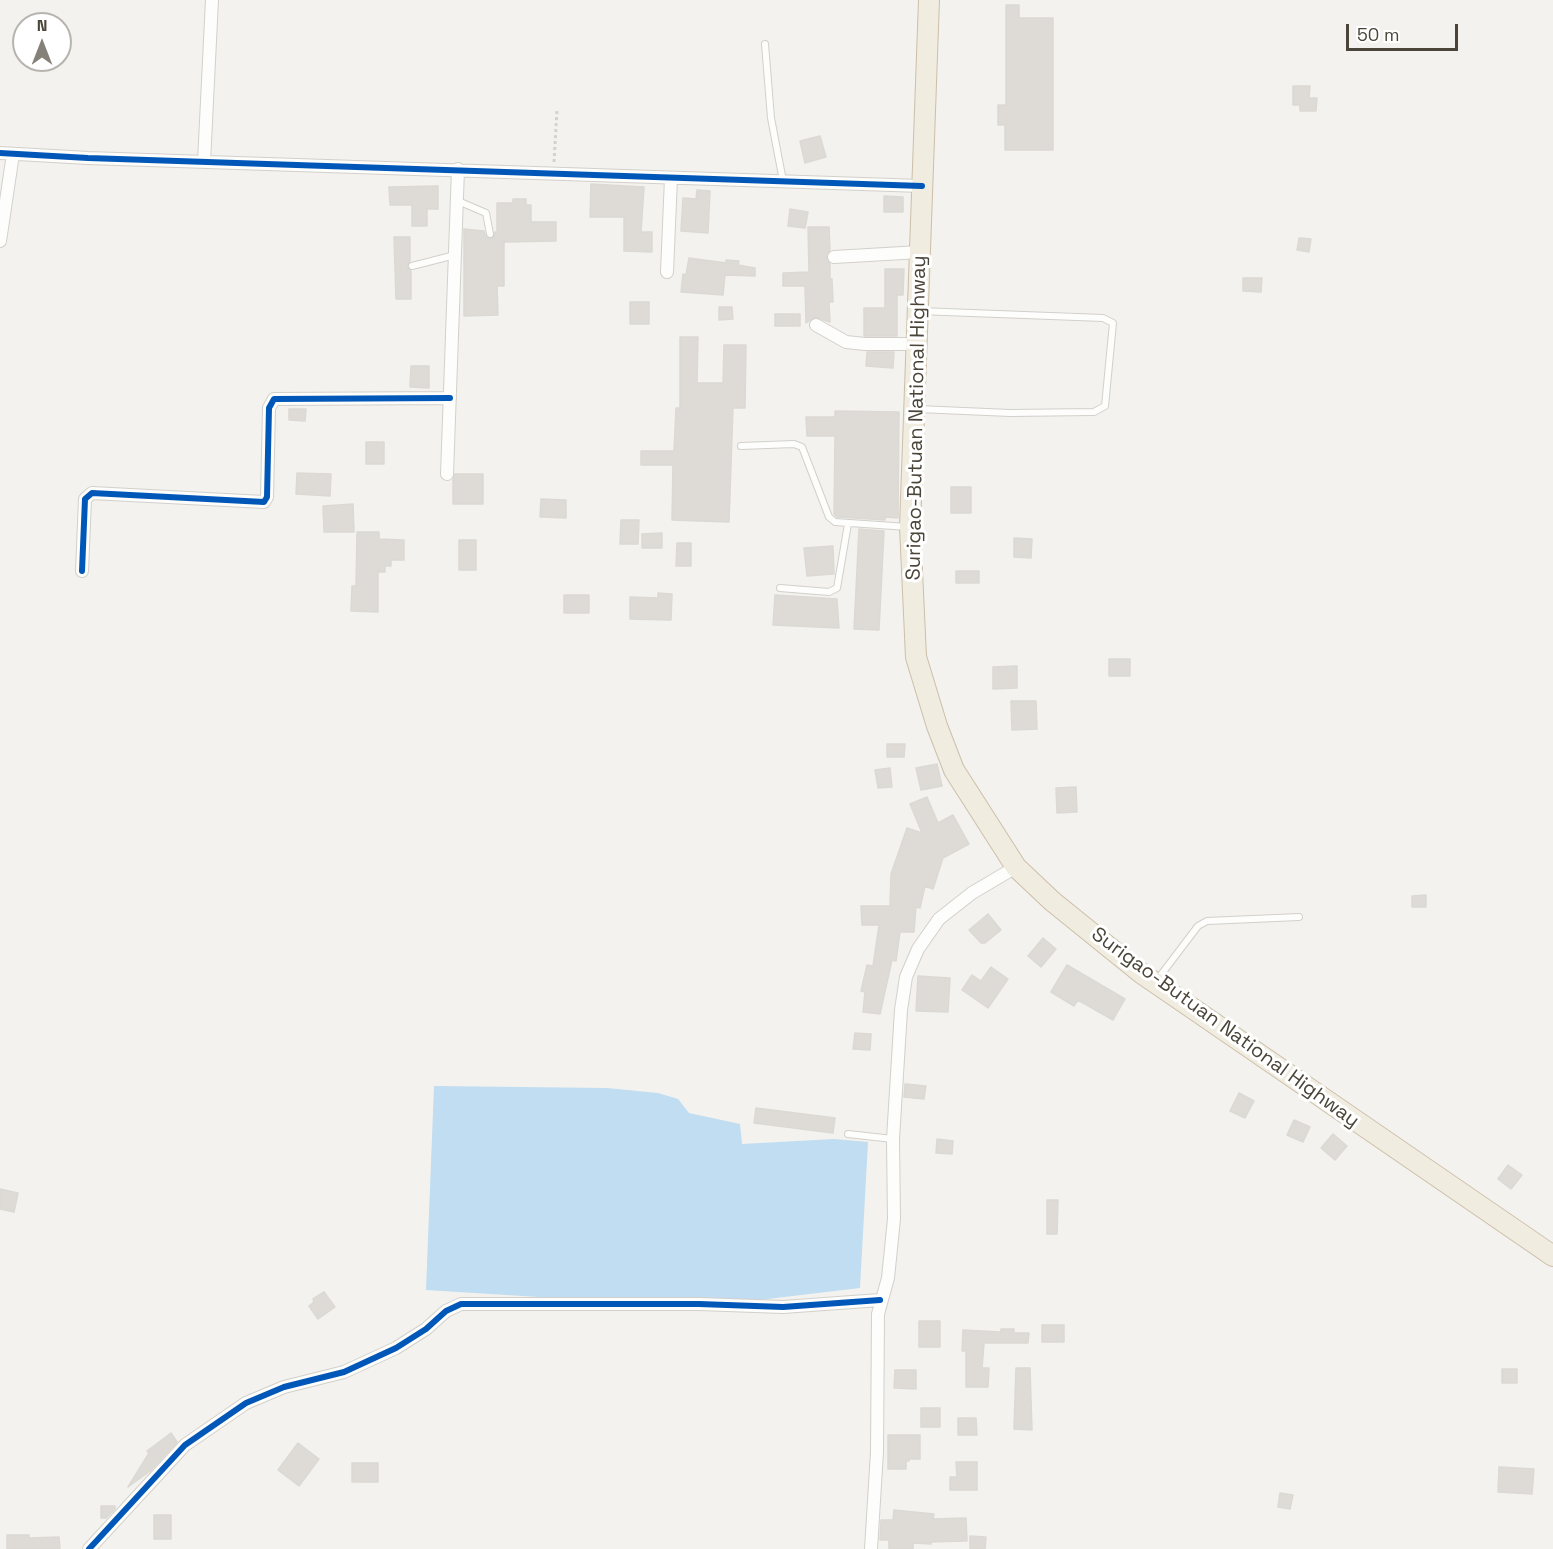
<!DOCTYPE html>
<html>
<head>
<meta charset="utf-8">
<style>
	body { margin:0 }
	#map { position:relative; width:1553px; height:1549px; overflow:hidden; background:#f4f2ee; font-family:"Space Grotesk",sans-serif }
	canvas { display:block }
	.north { position:absolute; left:12px; top:12px; width:60px; height:60px; box-sizing:border-box; background:#fff; border:2px solid #b7b4b0; border-radius:50%; rotate:0deg; font-size:16px; font-weight:700; line-height:24px; text-align:center; color:#4b4439 }
	.north::after { content:''; display:block; margin:auto; width:21px; height:27px; background:#868178; clip-path:polygon(50% 0,100% 100%,50% 72%,0 100%) }
	.scale { position:absolute; left:1346px; top:24px; width:112px; height:27px; box-sizing:border-box; border:3px solid #4b4439; border-top:0; padding-left:8px; font-size:18px; line-height:21px; white-space:nowrap; color:#4b4439; -webkit-text-stroke:4px #fff; paint-order:stroke }
</style>
</head>
<body>
<div id="map">
<canvas width="1553" height="1549"></canvas>
<div class="north">N</div>
<div class="scale">50 m</div>
</div>
<script>
const g = document.querySelector('canvas').getContext('2d');
g.lineJoin = 'round';
function paint(path, color) { g.fillStyle = color; g.fill(path, 'evenodd'); }
function trace(path, color, width, dash) { g.strokeStyle = color; g.lineWidth = width; g.lineCap = dash ? 'butt' : 'round'; g.setLineDash(dash || []); g.stroke(path); }
function write(font, color, halo, rows, align = 'center') {
  g.font = font + ' "Space Grotesk",sans-serif'; g.lineWidth = 6; g.setLineDash([]); g.textBaseline = 'middle'; g.strokeStyle = halo; g.fillStyle = color; for (const [text, x, y, turn = 0] of rows) {
    g.save(); g.translate(x, y); g.rotate((+turn || 0) * Math.PI / 180); g.textAlign = isNaN(turn) ? turn : align; if (halo) g.strokeText(text, 0, 0); g.fillText(text, 0, 0); g.restore();
  }
}
const water = new Path2D(`
	M 434,1086 L 607,1088 L 658,1093 L 678,1099 L 689,1113 L 740,1124 L 742,1144 L 834,1139 L 868,1142 L 860,1288 L 700,1307 L 426,1290 Z`);
const building = new Path2D(`
	M 1006,5 L 1019,5 L 1019,18 L 1053,18 L 1053,150 L 1005,150 L 1005,125 L 998,125 L 998,105 L 1006,105 Z
	M 1293,86 L 1310,86 L 1309,98 L 1317,98 L 1316,111 L 1300,111 L 1300,105 L 1293,105 Z
	M 820,136 L 826,157 L 805,163 L 800,141 Z
	M 591,184 L 644,187 L 641,232 L 652,232 L 652,252 L 624,251 L 624,217 L 590,217 Z
	M 438,186 L 438,209 L 427,209 L 427,226 L 412,226 L 412,205 L 390,205 L 389,187 Z
	M 697,190 L 710,191 L 708,233 L 681,231 L 683,198 L 696,199 Z
	M 884,196 L 903,197 L 903,212 L 884,212 Z
	M 513,199 L 526,199 L 526,205 L 531,205 L 531,222 L 556,222 L 556,241 L 504,242 L 504,286 L 497,286 L 498,315 L 464,316 L 464,229 L 484,231 L 486,238 L 493,238 L 495,232 L 497,232 L 497,203 L 513,203 Z
	M 790,209 L 808,212 L 805,228 L 788,226 Z
	M 808,227 L 829,227 L 830,250 L 826,257 L 830,264 L 830,279 L 832,279 L 833,302 L 829,302 L 830,322 L 815,317 L 806,323 L 805,286 L 783,286 L 783,273 L 809,272 Z
	M 394,237 L 410,237 L 410,261 L 407,267 L 411,271 L 411,299 L 396,299 Z
	M 1299,238 L 1311,239 L 1309,252 L 1297,250 Z
	M 689,258 L 726,263 L 726,260 L 739,261 L 738,265 L 755,268 L 755,276 L 725,275 L 723,295 L 681,292 L 683,274 L 686,275 Z
	M 885,269 L 904,269 L 903,295 L 897,295 L 897,336 L 864,336 L 864,308 L 885,308 Z
	M 1243,278 L 1262,278 L 1261,292 L 1243,291 Z
	M 630,302 L 649,302 L 649,324 L 630,324 Z
	M 719,307 L 732,307 L 733,319 L 719,320 Z
	M 775,314 L 800,314 L 800,326 L 775,326 Z
	M 680,337 L 698,337 L 697,383 L 723,383 L 724,345 L 746,345 L 745,408 L 733,408 L 729,522 L 672,520 L 673,465 L 641,465 L 641,451 L 674,451 L 676,408 L 680,408 Z
	M 867,352 L 894,352 L 893,368 L 866,366 Z
	M 411,366 L 429,366 L 429,388 L 410,387 Z
	M 289,409 L 306,409 L 305,421 L 289,420 Z
	M 835,411 L 899,412 L 898,518 L 885,517 L 885,520 L 837,517 L 834,514 L 835,436 L 807,436 L 806,417 L 835,417 Z
	M 366,442 L 384,442 L 384,464 L 366,464 Z
	M 297,473 L 331,474 L 330,496 L 296,494 Z
	M 455,474 L 483,474 L 483,504 L 453,504 L 453,479 Z
	M 951,487 L 971,487 L 971,513 L 951,513 Z
	M 541,499 L 566,500 L 566,518 L 540,517 Z
	M 353,504 L 354,532 L 324,532 L 323,506 Z
	M 621,520 L 639,520 L 638,544 L 620,544 Z
	M 859,529 L 884,531 L 879,630 L 854,629 Z
	M 357,532 L 379,532 L 379,539 L 404,540 L 404,560 L 391,560 L 391,566 L 385,566 L 385,572 L 378,572 L 378,612 L 351,611 L 352,586 L 356,586 Z
	M 662,533 L 662,548 L 642,548 L 642,534 Z
	M 1014,538 L 1032,539 L 1031,558 L 1014,557 Z
	M 459,540 L 476,540 L 476,570 L 459,570 Z
	M 677,543 L 691,543 L 691,566 L 676,566 Z
	M 833,546 L 834,574 L 807,576 L 804,548 Z
	M 956,571 L 979,571 L 979,583 L 956,583 Z
	M 658,593 L 672,594 L 671,620 L 630,619 L 630,597 L 658,598 Z
	M 564,595 L 589,595 L 589,613 L 564,613 Z
	M 775,595 L 837,599 L 839,628 L 773,625 Z
	M 1109,659 L 1130,659 L 1130,676 L 1109,676 Z
	M 1017,666 L 1017,688 L 993,689 L 993,667 Z
	M 1011,701 L 1036,701 L 1037,729 L 1012,730 Z
	M 887,744 L 905,744 L 904,757 L 887,757 Z
	M 937,764 L 942,786 L 921,790 L 916,768 Z
	M 890,768 L 892,787 L 878,788 L 875,770 Z
	M 1076,787 L 1077,812 L 1057,813 L 1056,788 Z
	M 927,797 L 938,823 L 953,815 L 969,844 L 943,858 L 933,889 L 925,886 L 920,908 L 916,907 L 914,932 L 900,932 L 896,961 L 892,960 L 880,1014 L 863,1012 L 865,992 L 861,991 L 867,965 L 873,966 L 879,925 L 862,925 L 861,906 L 890,906 L 891,874 L 907,828 L 922,833 L 910,804 Z
	M 1426,895 L 1426,907 L 1412,907 L 1412,896 Z
	M 988,914 L 1001,930 L 985,943 L 981,943 L 969,930 Z
	M 1043,938 L 1056,949 L 1041,967 L 1028,956 Z
	M 1067,965 L 1125,999 L 1113,1020 L 1078,1000 L 1074,1006 L 1051,992 Z
	M 991,967 L 1008,979 L 988,1008 L 962,990 L 972,975 L 981,981 Z
	M 918,976 L 950,978 L 948,1012 L 916,1011 Z
	M 855,1033 L 871,1034 L 870,1050 L 853,1049 Z
	M 905,1084 L 926,1086 L 924,1099 L 904,1097 Z
	M 1239,1093 L 1254,1101 L 1245,1118 L 1230,1111 Z
	M 756,1108 L 835,1118 L 833,1133 L 754,1123 Z
	M 1294,1120 L 1310,1127 L 1303,1142 L 1287,1135 Z
	M 1333,1134 L 1347,1146 L 1335,1160 L 1321,1148 Z
	M 937,1139 L 953,1141 L 952,1154 L 936,1153 Z
	M 1508,1165 L 1522,1175 L 1511,1189 L 1498,1179 Z
	M 0,1189 L 18,1193 L 14,1212 L 0,1209 Z
	M 1047,1200 L 1058,1200 L 1057,1234 L 1047,1234 Z
	M 324,1292 L 335,1307 L 318,1319 L 309,1306 L 314,1302 L 313,1299 Z
	M 919,1321 L 940,1321 L 940,1347 L 919,1347 Z
	M 1042,1325 L 1064,1325 L 1064,1342 L 1042,1342 Z
	M 1001,1329 L 1014,1329 L 1014,1333 L 1029,1333 L 1028,1343 L 984,1343 L 982,1368 L 989,1368 L 988,1387 L 966,1387 L 966,1351 L 962,1351 L 963,1330 L 1001,1332 Z
	M 1016,1368 L 1030,1368 L 1032,1430 L 1014,1429 Z
	M 1502,1369 L 1517,1369 L 1517,1383 L 1502,1383 Z
	M 895,1370 L 916,1370 L 916,1389 L 894,1388 Z
	M 921,1408 L 940,1408 L 940,1427 L 921,1427 Z
	M 958,1418 L 976,1418 L 977,1435 L 958,1435 Z
	M 171,1433 L 177,1442 L 150,1471 L 128,1487 L 149,1453 L 147,1451 Z
	M 888,1435 L 920,1435 L 920,1459 L 909,1459 L 909,1461 L 906,1461 L 906,1469 L 888,1469 Z
	M 298,1443 L 319,1459 L 299,1486 L 278,1470 Z
	M 956,1462 L 977,1462 L 977,1490 L 950,1490 L 950,1477 L 957,1477 Z
	M 352,1463 L 378,1463 L 378,1482 L 352,1482 Z
	M 1499,1467 L 1534,1469 L 1532,1494 L 1498,1492 Z
	M 1280,1493 L 1293,1495 L 1290,1509 L 1278,1507 Z
	M 101,1506 L 115,1506 L 115,1509 L 106,1518 L 101,1518 Z
	M 894,1510 L 934,1514 L 933,1519 L 966,1518 L 967,1541 L 931,1542 L 931,1544 L 913,1543 L 913,1549 L 889,1549 L 889,1540 L 880,1540 L 881,1520 L 893,1520 Z
	M 154,1515 L 171,1515 L 171,1539 L 154,1539 Z
	M 7,1535 L 29,1535 L 29,1538 L 59,1537 L 60,1549 L 7,1549 Z
	M 970,1536 L 986,1537 L 985,1549 L 970,1549 Z`);
const path = new Path2D(`
	M 554,162 L 557,110`);
const service = new Path2D(`
	M 765,44 L 771,118 L 783,181
	M 458,201 L 486,213 L 490,234
	M 412,266 L 455,255
	M 918,409 L 1010,413 L 1094,412 L 1105,406 L 1113,323 L 1103,318 L 919,311
	M 741,446 L 794,444 L 802,447 L 829,517 L 835,522 L 908,527
	M 780,588 L 829,592 L 837,588 L 848,524
	M 1157,980 L 1198,926 L 1207,921 L 1299,917
	M 848,1134 L 893,1139`);
const minor = new Path2D(`
	M 0,153 L 88,158 L 922,186
	M 204,162 L 212,0
	M 0,241 L 13,154
	M 834,257 L 920,252
	M 667,272 L 671,178
	M 816,325 L 846,342 L 865,344 L 916,344
	M 447,474 L 458,169
	M 82,571 L 85,499 L 92,493 L 264,502 L 267,497 L 269,408 L 274,399 L 450,398
	M 89,1549 L 185,1445 L 246,1403 L 284,1387 L 344,1372 L 396,1348 L 426,1329 L 446,1311 L 461,1304 L 699,1304 L 783,1307 L 880,1300
	M 871,1549 L 877,1452 L 878,1314 L 888,1278 L 894,1219 L 893,1139 L 901,1010 L 906,977 L 918,949 L 939,919 L 972,893 L 1016,867`);
const trunk = new Path2D(`
	M 929,0 L 910,527 L 916,657 L 937,726 L 954,770 L 1016,867 L 1052,901 L 1141,973 L 1553,1256`);
const cycleway = new Path2D(`
	M 0,153 L 88,158 L 922,186
	M 82,571 L 85,499 L 92,493 L 264,502 L 267,497 L 269,408 L 274,399 L 450,398
	M 89,1549 L 185,1445 L 246,1403 L 284,1387 L 344,1372 L 396,1348 L 426,1329 L 446,1311 L 461,1304 L 699,1304 L 783,1307 L 880,1300`);
const streetNames = [
	["Surigao-Butuan National Highway",917,418,-89],
	["Surigao-Butuan National Highway",1225,1028,36]
];
paint(water, '#c0ddf1');
paint(building, '#dedbd6');
trace(building, '#dcd9d4', 1.5);
trace(service, '#d2d0cb', 8);
trace(minor, '#d2d0cb', 14);
trace(trunk, '#ccbfa9', 22);
trace(path, '#d3d2cc', 3, [3, 3]);
trace(service, '#fdfdfc', 6);
trace(minor, '#fdfdfc', 12);
trace(trunk, '#f0ece0', 20);
trace(cycleway, '#0057b8', 6);
write('20px', '#4b4439', '#fff', streetNames);
</script>
</body>
</html>
